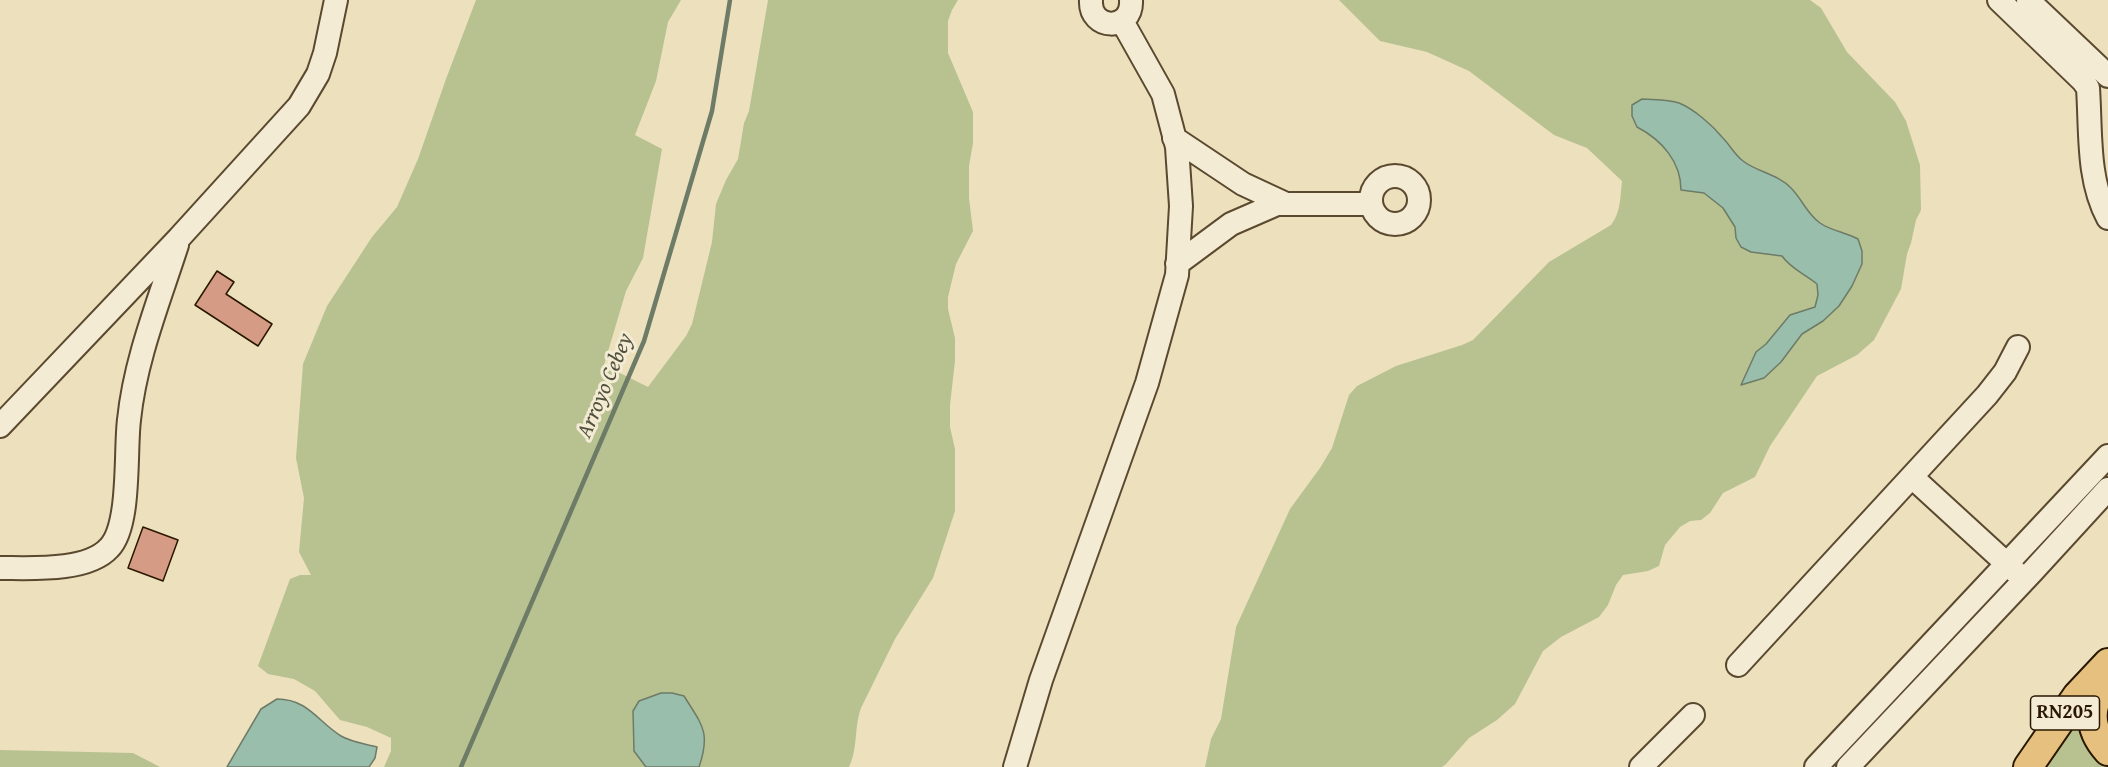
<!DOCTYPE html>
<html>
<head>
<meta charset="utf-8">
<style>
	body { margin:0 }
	canvas { display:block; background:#ece0bd }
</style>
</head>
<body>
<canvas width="2108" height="767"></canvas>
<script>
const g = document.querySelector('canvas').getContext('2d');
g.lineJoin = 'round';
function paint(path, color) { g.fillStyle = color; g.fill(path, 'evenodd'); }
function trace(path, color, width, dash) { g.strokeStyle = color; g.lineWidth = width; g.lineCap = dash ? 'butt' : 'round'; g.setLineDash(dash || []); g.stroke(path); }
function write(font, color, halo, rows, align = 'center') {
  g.font = font + ' "Gentium Book Plus",serif'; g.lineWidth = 6; g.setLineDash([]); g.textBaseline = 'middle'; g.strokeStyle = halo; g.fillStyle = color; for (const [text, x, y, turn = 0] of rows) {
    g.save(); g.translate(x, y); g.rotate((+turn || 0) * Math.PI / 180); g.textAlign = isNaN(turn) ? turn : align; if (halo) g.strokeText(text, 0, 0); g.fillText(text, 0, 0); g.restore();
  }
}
const green = new Path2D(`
	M 476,0 L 681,0 L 668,22 L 656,81 L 635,135 L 662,149 L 643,258 L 626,291 L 604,365 L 648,387 L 686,336 L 692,324 L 712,242 L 716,204 L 726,180 L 738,159 L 744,123 L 749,111 L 768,0 L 958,0 L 952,10 L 948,21 L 948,53 L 973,112 L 973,143 L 969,166 L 969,198 L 973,231 L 956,264 L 948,297 L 948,309 L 955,338 L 955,361 L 950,405 L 950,427 L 955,449 L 955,511 L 933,578 L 895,639 L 861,708 C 854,727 858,749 849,767 L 384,767 L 391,751 L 391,738 L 367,727 L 340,720 L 315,691 L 294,679 L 268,674 L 258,666 L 290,579 L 300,575 L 311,575 L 299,552 L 304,498 L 296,458 L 303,364 L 327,306 L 372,237 L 397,207 L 418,159 L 446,79 Z
	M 1339,0 L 1810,0 L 1821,8 L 1847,52 L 1895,102 L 1906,121 L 1920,165 L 1921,210 L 1916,220 L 1911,243 L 1907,254 L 1901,289 L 1874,340 L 1857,355 L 1817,376 L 1770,446 L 1755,477 L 1723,493 L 1710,513 L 1701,520 L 1690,521 L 1680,527 L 1665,545 L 1659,566 L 1648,571 L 1623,575 L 1616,585 L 1608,605 L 1599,617 L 1561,637 L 1543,651 L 1515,704 L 1497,720 L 1469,738 L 1446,764 L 1442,767 L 1205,767 L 1211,739 L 1221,719 L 1236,627 L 1290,509 L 1320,468 L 1332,448 L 1349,395 L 1357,386 L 1396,366 L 1462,345 L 1473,340 L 1549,262 L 1611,225 C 1621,212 1620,198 1622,181 L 1587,148 L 1554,135 L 1469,71 L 1427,52 L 1380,41 Z
	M 2085,694 L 2108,767 L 2036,767 Z
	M 0,750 L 133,753 L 160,767 L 0,767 Z`);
const water = new Path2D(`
	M 1642,99 C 1654,100 1667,99 1679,103 C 1694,109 1712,125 1722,137 C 1730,145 1734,154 1743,161 C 1757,172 1778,174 1791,188 C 1802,199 1807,214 1820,223 C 1831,231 1846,232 1858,239 L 1862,251 L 1862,264 L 1852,286 L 1839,306 L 1823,321 L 1802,334 L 1781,362 L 1764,378 L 1741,385 L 1756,352 L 1766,344 L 1790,315 L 1815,307 L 1818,295 L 1817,284 C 1805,274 1791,269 1782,256 L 1751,252 L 1741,247 L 1736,238 L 1735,227 L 1723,208 L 1704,193 L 1681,190 C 1681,162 1662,140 1637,127 L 1632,116 L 1632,105 Z
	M 661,693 L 672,693 L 684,696 C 702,725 711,732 699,767 L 646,767 L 634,751 L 633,711 L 639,701 Z
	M 277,699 C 308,699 318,722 341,736 C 351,742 366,744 377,747 L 375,758 L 369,767 L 227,767 L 261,709 Z`);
const stream = new Path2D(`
	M 461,767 L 644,341 L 712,111 L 730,0`);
const building = new Path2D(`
	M 217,271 L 234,282 L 226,294 L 272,324 L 258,346 L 195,305 Z
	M 143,527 L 178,540 L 163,581 L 128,568 Z`);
const minor = new Path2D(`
	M 1091,0 C 1089,31 1133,32 1131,0
	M 1999,0 L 2083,81 L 2088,88 C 2091,132 2087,179 2108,218
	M 2028,0 L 2108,76
	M 1174,138 L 1243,184 L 1286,204
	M1371 200a24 24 0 1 1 48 0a24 24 0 1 1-48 0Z
	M 1177,264 L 1231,224 L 1277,204 L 1371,204
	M 0,426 L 179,238 L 299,106 L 318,74 L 325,53 L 336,0
	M 1912,477 L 2019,575
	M 0,568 C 30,568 87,572 109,548 C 131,526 125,451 129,420 C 135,360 159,301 177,245
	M 1738,665 L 1987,395 L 2005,372 L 2018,347
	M 1015,767 L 1041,680 L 1147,383 L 1177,275 L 1181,206 L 1177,147 L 1163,94 L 1122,21
	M 1641,767 L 1693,715
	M 1816,767 L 2108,456
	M 1848,767 L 2031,573 L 2108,489`);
const major = new Path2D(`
	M 2108,681 C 2088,703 2087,728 2108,751
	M 2028,767 L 2077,696 L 2108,663`);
const shields = [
	[2065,713,69]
];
const shieldNames = [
	["RN205",2065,713]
];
const waterNames = [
	["Arroyo Cebey",606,386,-67]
];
paint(green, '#b8c290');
paint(water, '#9abeac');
trace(water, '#6d7b67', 1.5);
trace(stream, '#6d7b67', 4.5);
paint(building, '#d59b84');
trace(building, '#2a1700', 1.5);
trace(minor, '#5a492f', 26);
trace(major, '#2a1700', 32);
trace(minor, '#f3ebd4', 22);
trace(major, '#e6c07e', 28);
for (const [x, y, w] of shields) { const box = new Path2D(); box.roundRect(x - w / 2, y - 17, w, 34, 4.5); g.fillStyle = '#f3ebd4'; g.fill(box); trace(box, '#2a1700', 1.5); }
write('bold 20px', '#2a1700', null, shieldNames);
write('italic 22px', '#51513c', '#f3ebd4', waterNames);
</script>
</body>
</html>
